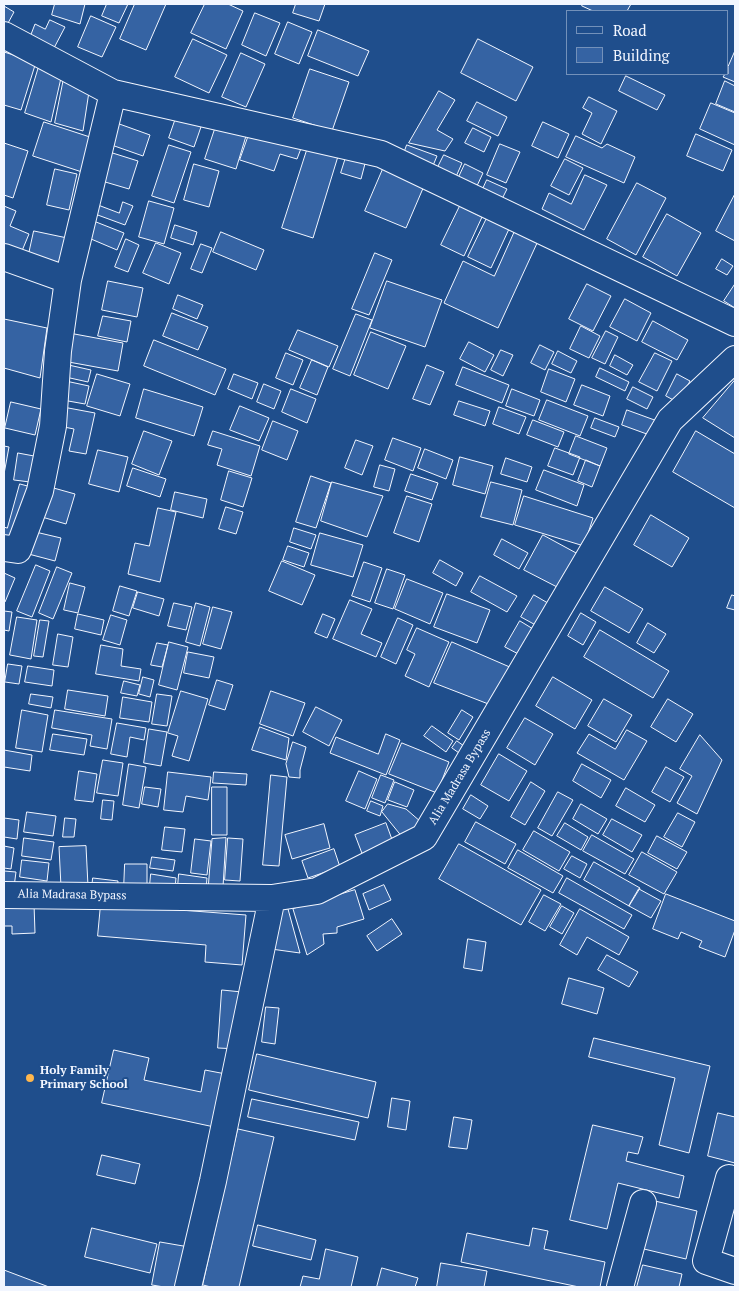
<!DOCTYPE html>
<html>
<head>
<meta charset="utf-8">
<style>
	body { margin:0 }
	#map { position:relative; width:739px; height:1291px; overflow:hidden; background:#1f4e8c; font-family:"PT Serif",serif }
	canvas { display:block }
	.frame { position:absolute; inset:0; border:5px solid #f2f6ff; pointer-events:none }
	.legend { position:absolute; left:566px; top:10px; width:162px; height:65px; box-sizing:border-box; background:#1f4e8c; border:1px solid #7391ba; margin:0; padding:6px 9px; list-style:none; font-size:15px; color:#f2f6ff }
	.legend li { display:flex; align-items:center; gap:10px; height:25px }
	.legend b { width:25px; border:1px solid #7391ba }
</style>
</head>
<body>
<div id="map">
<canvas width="739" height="1291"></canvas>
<div class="frame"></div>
<ul class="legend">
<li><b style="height:6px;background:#1f4e8c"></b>Road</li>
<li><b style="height:14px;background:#3563a3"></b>Building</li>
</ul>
</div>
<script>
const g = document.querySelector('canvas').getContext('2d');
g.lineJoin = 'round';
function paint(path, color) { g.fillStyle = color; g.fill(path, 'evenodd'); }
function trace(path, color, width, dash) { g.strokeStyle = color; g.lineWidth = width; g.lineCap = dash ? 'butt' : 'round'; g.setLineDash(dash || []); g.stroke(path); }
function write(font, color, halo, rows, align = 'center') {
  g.font = font + ' "PT Serif",serif'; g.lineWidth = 4; g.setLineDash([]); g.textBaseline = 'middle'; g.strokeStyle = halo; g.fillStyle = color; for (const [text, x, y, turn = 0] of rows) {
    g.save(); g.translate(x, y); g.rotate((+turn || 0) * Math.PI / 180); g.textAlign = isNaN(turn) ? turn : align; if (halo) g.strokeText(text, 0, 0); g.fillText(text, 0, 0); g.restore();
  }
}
const building = new Path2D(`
	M 55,4 L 85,4 L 80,24 L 52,15 Z
	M 107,4 L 128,4 L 119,23 L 102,16 Z
	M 135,4 L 166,4 L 146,50 L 120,39 Z
	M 205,4 L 228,4 L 243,11 L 226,49 L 191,33 Z
	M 296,4 L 325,4 L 319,21 L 293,13 Z
	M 583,4 L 631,4 L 627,11 L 593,11 L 582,6 Z
	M 4,6 L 14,12 L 7,25 L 4,24 Z
	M 255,13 L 280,23 L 266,56 L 242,45 Z
	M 91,16 L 116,27 L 102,57 L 78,47 Z
	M 50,20 L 65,27 L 54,48 L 30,37 L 35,24 L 45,29 Z
	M 288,22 L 312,32 L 299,64 L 275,54 Z
	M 318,30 L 369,51 L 358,76 L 308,56 Z
	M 193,39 L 227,55 L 209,93 L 175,77 Z
	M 478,39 L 533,67 L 516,101 L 461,73 Z
	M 735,51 L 735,82 L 723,77 L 725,74 L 728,74 L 728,67 Z
	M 4,52 L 36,62 L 21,110 L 4,105 Z
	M 241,53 L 265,64 L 246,107 L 222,97 Z
	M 40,63 L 61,78 L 51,122 L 25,113 Z
	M 310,69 L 349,82 L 332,131 L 293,118 Z
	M 626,76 L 665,95 L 657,110 L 619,91 Z
	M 64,78 L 90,85 L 83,131 L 55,123 Z
	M 725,81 L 735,86 L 735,112 L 716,104 Z
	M 439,91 L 455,100 L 437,130 L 453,139 L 445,151 L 409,143 Z
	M 589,97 L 617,111 L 601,144 L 582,134 L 592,113 L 583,108 Z
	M 477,102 L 507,117 L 498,136 L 467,121 Z
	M 711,103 L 735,113 L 735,145 L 700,129 Z
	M 177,115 L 202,124 L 194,147 L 169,138 Z
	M 111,121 L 150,135 L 143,156 L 103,142 Z
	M 44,122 L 93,138 L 82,172 L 33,156 Z
	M 543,122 L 569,134 L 558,158 L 532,146 Z
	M 216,126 L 246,136 L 236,169 L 205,159 Z
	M 252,126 L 303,143 L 297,159 L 280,154 L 274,171 L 240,160 Z
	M 473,128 L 491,137 L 484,152 L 465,143 Z
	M 696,134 L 732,150 L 723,171 L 687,156 Z
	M 576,136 L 602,148 L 607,144 L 635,157 L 624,183 L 566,157 Z
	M 4,143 L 28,151 L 13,198 L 4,195 Z
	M 309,144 L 339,153 L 313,238 L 282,228 Z
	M 500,144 L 520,152 L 506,183 L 487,175 Z
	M 169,145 L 191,152 L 174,203 L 152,196 Z
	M 407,145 L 437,156 L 432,168 L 403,156 Z
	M 103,150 L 138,161 L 129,189 L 95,179 Z
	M 348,151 L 367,156 L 361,179 L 341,173 Z
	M 444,155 L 462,163 L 455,179 L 437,169 Z
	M 565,159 L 583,168 L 569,195 L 551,186 Z
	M 194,164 L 219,171 L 209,207 L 184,200 Z
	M 465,164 L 483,173 L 476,188 L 458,179 Z
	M 55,169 L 77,174 L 69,210 L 47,205 Z
	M 383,169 L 424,186 L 406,228 L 365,211 Z
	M 585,175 L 607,185 L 584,230 L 542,209 L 549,193 L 571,204 Z
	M 487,180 L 507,189 L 502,199 L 482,191 Z
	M 637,183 L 666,198 L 636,255 L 607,239 Z
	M 735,194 L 735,241 L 716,231 Z
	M 149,201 L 174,208 L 164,244 L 139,237 Z
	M 123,202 L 133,206 L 125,225 L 95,214 L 98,205 L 119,213 Z
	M 4,206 L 16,211 L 10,226 L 29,234 L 19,258 L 4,252 Z
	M 460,206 L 482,217 L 464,256 L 441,245 Z
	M 667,214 L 701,233 L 677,276 L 643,257 Z
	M 487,218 L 509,229 L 491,268 L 468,257 Z
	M 91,220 L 124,233 L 117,250 L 84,236 Z
	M 175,225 L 197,232 L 193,245 L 171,238 Z
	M 34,231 L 72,239 L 66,271 L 27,263 Z
	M 515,231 L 538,241 L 498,328 L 444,303 L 463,261 L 494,276 Z
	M 221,232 L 264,250 L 256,270 L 213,252 Z
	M 126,239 L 139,245 L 128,272 L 115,267 Z
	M 156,243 L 181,253 L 169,284 L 143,273 Z
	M 201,244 L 212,248 L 202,273 L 191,269 Z
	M 375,253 L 392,260 L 369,315 L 352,309 Z
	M 722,259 L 733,266 L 727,275 L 716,269 Z
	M 108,281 L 143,288 L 137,317 L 102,310 Z
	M 387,281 L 442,300 L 425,347 L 370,328 Z
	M 587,284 L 611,296 L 593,331 L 569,319 Z
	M 735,284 L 735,308 L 724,301 Z
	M 178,295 L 203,305 L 197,319 L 173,309 Z
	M 625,299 L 651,313 L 637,341 L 610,327 Z
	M 172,313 L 208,327 L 198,350 L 163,336 Z
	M 356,314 L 372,320 L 350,376 L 333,369 Z
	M 103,316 L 131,321 L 127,342 L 98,336 Z
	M 4,319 L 47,328 L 40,378 L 4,368 Z
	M 653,321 L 688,340 L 677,360 L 642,342 Z
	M 581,326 L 600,336 L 589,358 L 570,349 Z
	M 298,330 L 338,346 L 329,367 L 289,350 Z
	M 606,331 L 618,337 L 605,364 L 592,358 Z
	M 371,332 L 406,346 L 388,389 L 354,375 Z
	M 69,333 L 123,343 L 118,371 L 63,361 Z
	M 154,340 L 226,369 L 215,395 L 144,366 Z
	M 469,342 L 494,355 L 485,372 L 460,359 Z
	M 540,345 L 554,352 L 545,370 L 531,363 Z
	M 501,350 L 513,355 L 503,376 L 491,370 Z
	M 558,351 L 577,361 L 571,373 L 552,364 Z
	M 286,353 L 303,360 L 293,385 L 276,378 Z
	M 655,353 L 672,361 L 657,391 L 639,382 Z
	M 615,355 L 633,365 L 627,375 L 610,366 Z
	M 312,360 L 328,367 L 317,395 L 300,388 Z
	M 64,364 L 91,370 L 88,382 L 61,376 Z
	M 427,365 L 444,372 L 430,405 L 413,399 Z
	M 463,367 L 509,385 L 502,403 L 456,385 Z
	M 600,368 L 629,382 L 625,391 L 596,377 Z
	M 549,369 L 575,379 L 566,402 L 541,392 Z
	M 97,374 L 130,384 L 120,416 L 87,406 Z
	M 234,374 L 258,383 L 252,399 L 228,389 Z
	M 677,374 L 690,381 L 679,403 L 666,396 Z
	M 61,380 L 89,386 L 85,404 L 57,399 Z
	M 735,380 L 735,438 L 703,418 Z
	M 264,384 L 281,391 L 274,409 L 257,402 Z
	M 582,385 L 610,396 L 603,416 L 574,405 Z
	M 633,387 L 653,397 L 647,409 L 627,399 Z
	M 144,389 L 203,407 L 194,436 L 136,418 Z
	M 291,389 L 316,399 L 307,423 L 282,412 Z
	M 512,389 L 540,400 L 534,416 L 506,406 Z
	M 547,400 L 588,416 L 580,436 L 539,420 Z
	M 459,401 L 490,411 L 485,426 L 454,415 Z
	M 11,402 L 41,409 L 35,435 L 5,428 Z
	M 240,406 L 269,418 L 259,441 L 230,430 Z
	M 63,407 L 95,413 L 86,454 L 69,451 L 74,429 L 59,426 Z
	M 499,407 L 526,417 L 519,434 L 493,424 Z
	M 627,410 L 660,422 L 655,437 L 622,425 Z
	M 595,418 L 619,427 L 615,437 L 591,428 Z
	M 533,420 L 564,432 L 558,447 L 527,435 Z
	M 273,421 L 298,431 L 287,460 L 262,450 Z
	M 144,431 L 172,441 L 159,475 L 132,464 Z
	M 213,431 L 260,446 L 251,476 L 217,465 L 222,449 L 208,445 Z
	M 696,431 L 735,454 L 735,508 L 673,472 Z
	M 576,436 L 607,448 L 600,466 L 569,454 Z
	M 393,438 L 421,448 L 413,471 L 385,460 Z
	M 356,440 L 373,446 L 362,475 L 345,468 Z
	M 4,446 L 9,447 L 4,474 Z
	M 555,448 L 580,457 L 573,475 L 548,466 Z
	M 425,449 L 453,460 L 446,479 L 418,468 Z
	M 98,450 L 128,457 L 119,492 L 89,484 Z
	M 18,453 L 34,456 L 30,482 L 14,480 Z
	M 460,457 L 493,466 L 485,494 L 453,485 Z
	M 506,458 L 532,467 L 527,482 L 501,474 Z
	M 586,460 L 600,466 L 592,487 L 578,481 Z
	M 380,465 L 395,469 L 389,491 L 374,487 Z
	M 133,468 L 166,479 L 160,497 L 127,486 Z
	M 544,470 L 584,485 L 577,506 L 536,490 Z
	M 229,471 L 252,478 L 243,507 L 221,500 Z
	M 411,474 L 438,483 L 432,500 L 405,491 Z
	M 311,476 L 331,483 L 316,528 L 296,522 Z
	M 332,482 L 383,496 L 367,537 L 321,521 Z
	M 491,482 L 522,490 L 513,525 L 481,517 Z
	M 20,484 L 35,488 L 19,544 L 4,540 L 4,527 L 7,528 Z
	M 43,485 L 75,494 L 66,524 L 35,515 Z
	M 175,492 L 207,499 L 203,518 L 171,510 Z
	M 407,496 L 432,504 L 419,542 L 394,533 Z
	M 524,496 L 593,518 L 584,546 L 515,525 Z
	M 226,507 L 243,512 L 236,534 L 219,529 Z
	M 158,508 L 176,512 L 160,582 L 128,574 L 135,543 L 149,546 Z
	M 651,515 L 689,538 L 672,567 L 634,545 Z
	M 294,528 L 316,535 L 311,549 L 290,542 Z
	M 27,530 L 61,538 L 55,561 L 21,552 Z
	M 320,533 L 363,545 L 353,577 L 311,565 Z
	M 543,535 L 578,554 L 559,588 L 524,570 Z
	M 502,539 L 528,553 L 519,569 L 494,555 Z
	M 288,546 L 309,553 L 304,567 L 283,560 Z
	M 440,560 L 463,573 L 456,586 L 433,573 Z
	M 282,561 L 315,575 L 302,605 L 269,591 Z
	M 364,562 L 382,568 L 370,602 L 352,596 Z
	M 36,565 L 50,571 L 32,617 L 17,611 Z
	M 57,567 L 72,573 L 53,619 L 39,613 Z
	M 387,569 L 405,575 L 393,609 L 375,603 Z
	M 4,573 L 15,578 L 5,602 L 4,601 Z
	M 480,576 L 517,596 L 507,612 L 471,592 Z
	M 407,579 L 443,593 L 430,624 L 395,609 Z
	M 70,583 L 85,587 L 78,613 L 64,610 Z
	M 120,586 L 137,591 L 129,616 L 113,611 Z
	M 605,587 L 643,609 L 629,633 L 591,611 Z
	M 138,592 L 164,599 L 159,616 L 133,608 Z
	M 447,594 L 490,610 L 477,643 L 434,627 Z
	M 534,595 L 553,606 L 541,628 L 521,617 Z
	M 732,595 L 735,596 L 735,610 L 727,608 Z
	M 350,600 L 372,609 L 361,634 L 382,643 L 376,657 L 333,639 Z
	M 174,603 L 192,607 L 186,630 L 168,626 Z
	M 196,603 L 210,607 L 200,646 L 186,642 Z
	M 213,607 L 232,612 L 221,649 L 203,644 Z
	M 4,611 L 12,612 L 9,631 L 4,630 Z
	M 581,613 L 596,622 L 583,645 L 568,636 Z
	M 78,614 L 104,620 L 101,635 L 75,629 Z
	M 323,614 L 335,619 L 327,638 L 315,633 Z
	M 111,615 L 127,620 L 120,645 L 103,640 Z
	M 17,617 L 37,620 L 31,659 L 10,655 Z
	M 398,618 L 413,625 L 396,664 L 381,657 Z
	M 40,620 L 49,621 L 43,657 L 34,656 Z
	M 520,621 L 538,632 L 524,657 L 505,647 Z
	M 648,623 L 666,634 L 654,653 L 637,643 Z
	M 417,628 L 449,642 L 429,687 L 405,676 L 415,654 L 407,650 Z
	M 600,630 L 669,671 L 653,698 L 584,657 Z
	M 58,634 L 73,637 L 68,667 L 53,665 Z
	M 169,642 L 188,647 L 177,690 L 159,685 Z
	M 452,642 L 512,668 L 491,705 L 434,683 Z
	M 157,643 L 168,645 L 162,667 L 151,665 Z
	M 101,645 L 123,649 L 121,666 L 141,669 L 139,681 L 96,674 Z
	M 188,652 L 214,657 L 209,678 L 184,673 Z
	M 8,664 L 22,666 L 19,684 L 5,682 Z
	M 28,666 L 54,670 L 52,686 L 25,682 Z
	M 143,677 L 154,680 L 150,697 L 139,694 Z
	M 553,677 L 592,700 L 575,729 L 536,706 Z
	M 217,680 L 233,685 L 225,710 L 209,705 Z
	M 124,681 L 140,685 L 137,696 L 121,693 Z
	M 68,690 L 108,696 L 105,716 L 65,709 Z
	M 181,691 L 208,699 L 189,761 L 172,756 L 178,736 L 168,733 Z
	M 271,691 L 305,703 L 293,736 L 260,724 Z
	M 31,694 L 53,697 L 51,708 L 29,704 Z
	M 157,694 L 172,696 L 167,726 L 152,724 Z
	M 123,697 L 152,702 L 149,722 L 120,718 Z
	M 604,699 L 632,715 L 616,742 L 588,726 Z
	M 668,699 L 693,714 L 676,742 L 651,727 Z
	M 316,707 L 342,720 L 329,746 L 303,732 Z
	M 22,710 L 48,715 L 42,752 L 16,748 Z
	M 55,710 L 112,719 L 107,749 L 90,746 L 92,735 L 52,728 Z
	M 462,710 L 473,717 L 459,740 L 448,733 Z
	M 525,718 L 553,734 L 535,765 L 507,748 Z
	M 117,723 L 146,728 L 144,740 L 130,737 L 127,757 L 111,754 Z
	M 432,726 L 453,741 L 446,752 L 424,736 Z
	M 260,727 L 289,738 L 286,760 L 252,750 Z
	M 149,729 L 167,732 L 161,766 L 144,763 Z
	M 627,730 L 647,741 L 624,780 L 577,753 L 589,734 L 615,749 Z
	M 53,734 L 87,739 L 84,755 L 50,750 Z
	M 386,734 L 400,740 L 386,775 L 330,753 L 336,737 L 378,754 Z
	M 700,735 L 722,760 L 697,814 L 677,803 L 692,776 L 680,769 Z
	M 457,741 L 471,751 L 466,758 L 452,748 Z
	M 293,742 L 306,747 L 300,770 L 300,778 L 289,777 L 286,764 Z
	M 402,743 L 449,762 L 437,793 L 389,774 Z
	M 4,750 L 32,755 L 30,771 L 4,767 Z
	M 499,754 L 527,771 L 509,801 L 481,785 Z
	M 103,760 L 123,763 L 118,796 L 97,793 Z
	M 129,764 L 146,767 L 139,808 L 123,805 Z
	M 582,764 L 611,780 L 601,798 L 573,781 Z
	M 666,767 L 684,777 L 670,802 L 652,792 Z
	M 79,771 L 97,774 L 93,802 L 75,800 Z
	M 359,771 L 377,779 L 365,809 L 346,801 Z
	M 168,772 L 211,777 L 208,800 L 186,796 L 183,812 L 164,810 Z
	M 214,772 L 247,774 L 246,785 L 213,783 Z
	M 271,775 L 287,777 L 279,866 L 263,865 Z
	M 381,775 L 394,780 L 385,803 L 372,798 Z
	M 395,782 L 414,790 L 407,807 L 388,800 Z
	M 531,782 L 545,791 L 525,825 L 511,817 Z
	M 145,787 L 161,789 L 158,807 L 142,804 Z
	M 212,787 L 227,787 L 227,835 L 212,835 Z
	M 626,788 L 655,805 L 645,822 L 616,806 Z
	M 558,792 L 573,800 L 552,836 L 538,828 Z
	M 471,795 L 488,806 L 480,819 L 463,809 Z
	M 103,800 L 114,801 L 112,820 L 101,819 Z
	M 371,801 L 383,806 L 380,816 L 367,811 Z
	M 388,804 L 406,809 L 421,822 L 403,838 L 382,812 Z
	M 581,804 L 607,819 L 598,834 L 573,819 Z
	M 27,812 L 56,816 L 53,836 L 24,832 Z
	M 678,813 L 695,822 L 682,847 L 664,837 Z
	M 4,818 L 19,820 L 17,839 L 4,837 Z
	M 65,818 L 76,819 L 74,837 L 63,837 Z
	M 612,819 L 642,835 L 632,852 L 603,835 Z
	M 476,822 L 516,844 L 505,864 L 465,842 Z
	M 386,823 L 394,845 L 363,856 L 355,835 Z
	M 565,823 L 588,837 L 581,850 L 557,836 Z
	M 324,824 L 330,848 L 292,859 L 285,835 Z
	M 165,827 L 185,829 L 182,852 L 162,850 Z
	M 534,831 L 570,852 L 559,871 L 523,850 Z
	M 592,835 L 634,859 L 625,874 L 583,851 Z
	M 657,836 L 687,852 L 677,869 L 648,853 Z
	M 24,838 L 54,842 L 51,860 L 22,856 Z
	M 226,838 L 223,887 L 208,890 L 212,839 Z
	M 228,838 L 243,839 L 240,881 L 225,880 Z
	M 195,839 L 211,841 L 207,875 L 191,873 Z
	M 459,844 L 541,890 L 521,925 L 439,879 Z
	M 4,846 L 14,848 L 11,869 L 4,868 Z
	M 86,846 L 88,886 L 61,887 L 59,847 Z
	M 334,849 L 340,867 L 308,878 L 302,861 Z
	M 518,850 L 563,876 L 553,893 L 508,868 Z
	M 642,852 L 677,872 L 664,894 L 629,875 Z
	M 572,856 L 587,864 L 580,878 L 564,869 Z
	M 152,857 L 175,860 L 173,871 L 150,868 Z
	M 22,860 L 49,863 L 47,881 L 20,877 Z
	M 594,862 L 640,888 L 629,906 L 584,880 Z
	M 125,864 L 147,864 L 147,889 L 124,889 Z
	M 4,871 L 16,872 L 14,887 L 4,886 Z
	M 151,874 L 176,878 L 175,888 L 150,885 Z
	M 179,874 L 207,878 L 206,889 L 178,886 Z
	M 93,878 L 118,881 L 117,892 L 92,888 Z
	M 567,878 L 632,915 L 624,929 L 559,893 Z
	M 384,885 L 391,900 L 369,910 L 363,894 Z
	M 639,889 L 661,901 L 651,918 L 629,906 Z
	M 355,890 L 364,919 L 337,927 L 337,933 L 323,934 L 324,944 L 307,955 L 293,909 Z
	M 666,894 L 735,921 L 735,930 L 725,957 L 699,947 L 702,941 L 681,932 L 678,939 L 653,929 Z
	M 544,895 L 561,904 L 545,931 L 529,922 Z
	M 34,904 L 35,933 L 12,934 L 12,926 L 4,926 L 4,905 Z
	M 101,904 L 246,915 L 242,965 L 205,962 L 206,945 L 98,936 Z
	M 562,906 L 574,913 L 562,934 L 550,927 Z
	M 288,909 L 300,953 L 271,949 L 274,911 Z
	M 580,909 L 629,937 L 619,955 L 587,937 L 577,955 L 560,945 Z
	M 392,919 L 402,934 L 377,951 L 367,936 Z
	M 468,939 L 486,942 L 482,971 L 464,968 Z
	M 607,955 L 638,972 L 629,987 L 598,970 Z
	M 569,978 L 604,988 L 597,1014 L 562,1004 Z
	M 222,990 L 242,992 L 238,1049 L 218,1048 Z
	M 266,1007 L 279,1008 L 275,1044 L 262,1042 Z
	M 594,1038 L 710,1066 L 689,1153 L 659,1145 L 675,1078 L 589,1057 Z
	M 114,1050 L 149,1058 L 144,1080 L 201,1092 L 205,1070 L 231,1075 L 219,1128 L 102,1103 Z
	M 257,1054 L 376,1082 L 368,1118 L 249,1090 Z
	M 392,1098 L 410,1101 L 406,1130 L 388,1127 Z
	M 252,1099 L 359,1122 L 355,1140 L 248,1117 Z
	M 718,1113 L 735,1117 L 735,1163 L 708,1156 Z
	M 454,1117 L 472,1120 L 467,1149 L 449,1147 Z
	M 593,1125 L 643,1137 L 638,1154 L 628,1152 L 626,1161 L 684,1176 L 679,1198 L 618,1183 L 607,1229 L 570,1220 Z
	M 238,1129 L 274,1137 L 239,1287 L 211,1287 L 203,1285 Z
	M 102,1155 L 140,1164 L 135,1184 L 97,1175 Z
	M 655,1201 L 697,1211 L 686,1259 L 644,1249 Z
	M 258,1225 L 316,1240 L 311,1260 L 253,1246 Z
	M 92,1228 L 157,1244 L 150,1273 L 85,1257 Z
	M 533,1228 L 548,1231 L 544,1249 L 605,1262 L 600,1287 L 579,1287 L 461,1262 L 467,1233 L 529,1246 Z
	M 160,1242 L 189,1247 L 181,1287 L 164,1287 L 152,1285 Z
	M 326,1249 L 358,1257 L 351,1287 L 300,1287 L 303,1276 L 319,1279 Z
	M 441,1263 L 487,1271 L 484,1287 L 437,1287 Z
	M 643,1265 L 682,1274 L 679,1287 L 637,1287 Z
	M 382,1268 L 418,1278 L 415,1287 L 377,1287 Z
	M 4,1270 L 49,1287 L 4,1287 Z`);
const minor = new Path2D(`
	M 4,35 L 113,93 L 381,154 L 735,323
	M 4,257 L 68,280 L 113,93
	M 4,548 L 18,550 L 40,491 L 53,426 L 58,351 L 68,280
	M 4,895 L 272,898 L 317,891 L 424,837 L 670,420 L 735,359
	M 729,1178 L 706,1261 L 735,1271
	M 188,1287 L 213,1181 L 272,898
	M 620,1287 L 643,1203`);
const markers = [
	[30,1078,5,"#ffb74d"]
];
const streetNames = [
	["Alia Madrasa Bypass",460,777,-59],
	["Alia Madrasa Bypass",72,895,1]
];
const poiNames = [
	["Holy Family",40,1071],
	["Primary School",40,1085]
];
paint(building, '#3563a3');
trace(building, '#f2f6ff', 1);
trace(minor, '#f2f6ff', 28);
trace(minor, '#1f4e8c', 26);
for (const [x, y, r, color] of markers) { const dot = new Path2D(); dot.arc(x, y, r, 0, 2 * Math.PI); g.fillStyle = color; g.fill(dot); trace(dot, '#1f4e8c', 2); }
write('12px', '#f2f6ff', '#1f4e8c', streetNames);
write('bold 12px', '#f2f6ff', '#1f4e8c', poiNames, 'left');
</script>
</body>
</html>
